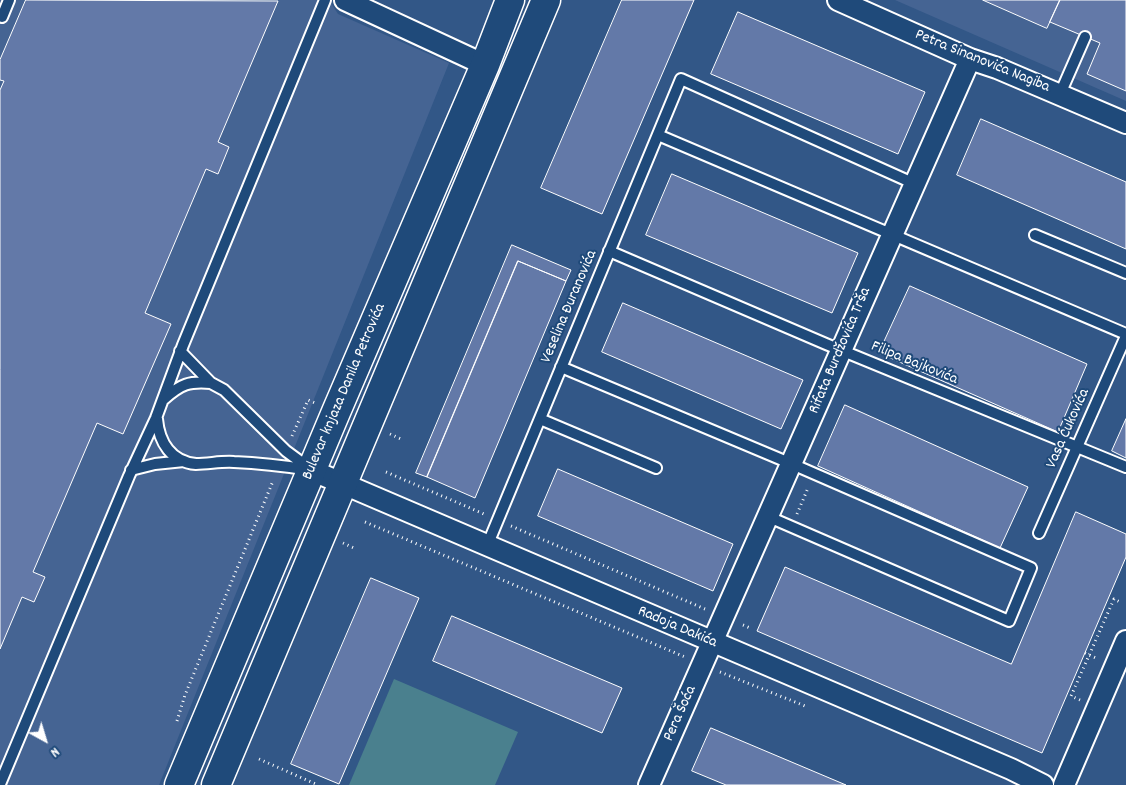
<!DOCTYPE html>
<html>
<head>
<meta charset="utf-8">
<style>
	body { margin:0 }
	#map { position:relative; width:1126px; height:785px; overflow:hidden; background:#325787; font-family:Dekko,sans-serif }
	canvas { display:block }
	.north { position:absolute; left:20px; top:715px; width:50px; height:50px; -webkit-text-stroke:4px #1f4a7a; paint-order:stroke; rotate:141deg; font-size:14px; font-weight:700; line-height:20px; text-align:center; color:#fff }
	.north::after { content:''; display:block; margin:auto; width:18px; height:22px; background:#fff; clip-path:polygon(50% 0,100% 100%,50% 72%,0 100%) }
</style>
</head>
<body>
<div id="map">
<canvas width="1126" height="785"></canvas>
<div class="north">N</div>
</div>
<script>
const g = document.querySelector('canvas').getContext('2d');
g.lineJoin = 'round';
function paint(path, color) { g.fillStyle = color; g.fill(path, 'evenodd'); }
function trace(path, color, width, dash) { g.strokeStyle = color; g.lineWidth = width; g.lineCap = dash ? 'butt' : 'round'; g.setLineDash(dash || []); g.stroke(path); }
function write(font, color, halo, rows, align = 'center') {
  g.font = font + ' Dekko,sans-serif'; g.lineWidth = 4; g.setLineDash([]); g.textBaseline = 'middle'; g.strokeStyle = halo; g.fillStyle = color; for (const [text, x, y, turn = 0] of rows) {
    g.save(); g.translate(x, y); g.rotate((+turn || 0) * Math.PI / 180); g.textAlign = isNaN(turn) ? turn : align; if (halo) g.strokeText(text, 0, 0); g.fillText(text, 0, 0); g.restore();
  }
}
const built = new Path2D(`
	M 0,0 L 329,0 L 338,14 L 449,63 L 159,785 L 0,785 Z
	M 895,0 L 1126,0 L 1126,101 Z`);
const green = new Path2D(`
	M 394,679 L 518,732 L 495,785 L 349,785 Z`);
const building = new Path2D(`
	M 26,0 L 278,1 L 218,142 L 229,147 L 218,174 L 206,169 L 145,313 L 171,324 L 123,434 L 97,423 L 33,572 L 45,577 L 34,602 L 22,597 L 0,649 L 0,90 L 4,81 L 0,80 L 0,60 Z
	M 622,0 L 694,0 L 602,214 L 541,188 Z
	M 983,0 L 1060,0 L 1047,28 Z
	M 1060,0 L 1126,0 L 1126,91 L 1087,74 L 1100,43 L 1050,22 Z
	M 738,12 L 925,92 L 898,154 L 711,74 Z
	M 981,119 L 1126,182 L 1126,249 L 957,175 Z
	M 672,174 L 858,253 L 832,313 L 646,235 Z
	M 512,245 L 571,270 L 566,281 L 518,261 L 427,477 L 416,473 Z
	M 518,261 L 566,281 L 475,498 L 427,477 Z
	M 910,286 L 1087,364 L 1058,432 L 879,353 Z
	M 623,303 L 803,380 L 781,429 L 602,352 Z
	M 845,405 L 1028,487 L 1000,548 L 818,466 Z
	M 1126,419 L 1126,458 L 1112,451 Z
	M 558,469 L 733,544 L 713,591 L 538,516 Z
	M 1076,512 L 1126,534 L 1126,557 L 1042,753 L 757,631 L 785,567 L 1011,664 Z
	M 371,578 L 419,598 L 339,784 L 291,764 Z
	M 452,616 L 622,688 L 602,733 L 433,661 Z
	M 711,728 L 846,785 L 726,785 L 692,771 Z`);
const path = new Path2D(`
	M 390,434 L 401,439
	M 292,436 L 308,400 L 315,403
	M 386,472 L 484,514
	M 797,514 L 808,488
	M 365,522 L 685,657
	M 511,526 L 705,609
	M 343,543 L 354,548
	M 743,625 L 750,628
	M 1085,653 L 1098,659
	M 720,672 L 805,706
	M 1080,700 L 1071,696 L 1114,599 L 1122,603
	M 177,721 L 185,695 L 273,481
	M 259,759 L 318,785`);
const service = new Path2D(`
	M 2,17 L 9,0
	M 1060,94 L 1085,37
	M 658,135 L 1126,334
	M 1035,235 L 1126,273
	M 609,251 L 826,344 L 1126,467
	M 180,351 L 211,383 L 224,390 L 286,451 L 309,468
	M 561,367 L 792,464 L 1031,568 L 1009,621 L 769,517
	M 164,399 C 181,384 189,381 211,383
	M 157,419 C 159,442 171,462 196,464 C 209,464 221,461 234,462 C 260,463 285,466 310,470
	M 540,419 L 656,468
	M 131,470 L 155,464 L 184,461
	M 1039,533 L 1126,336
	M 487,546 L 681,79 L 915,184
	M 0,784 L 129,476 L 156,418 L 183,345 L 325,0`);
const minor = new Path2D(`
	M 345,0 L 485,65
	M 838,0 L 970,59 L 997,68 L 1126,123
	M 311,470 L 1011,769 L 1043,785
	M 649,785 L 970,59
	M 1064,785 L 1126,641`);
const secondary = new Path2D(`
	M 179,785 L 336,412 L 485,65 L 510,0
	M 216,785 L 546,0`);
const streetNames = [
	["Petra Sinanovića Nagiba",982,62,22],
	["Veselina Đuranovića",570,307,-67],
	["Rifata Burdžovića Trša",841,351,-67],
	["Filipa Bajkovića",914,364,22],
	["Bulevar knjaza Danila Petrovića",345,392,-67],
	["Vasa Ćukovića",1069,429,-66],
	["Radoja Dakića",677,628,23],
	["Pera Šoća",681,714,-66]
];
paint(built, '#456493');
paint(green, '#4a808e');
paint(building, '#6379a8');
trace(building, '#fff', 1);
trace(service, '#fff', 14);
trace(minor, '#fff', 24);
trace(secondary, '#fff', 31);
trace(path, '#fff', 3, [1, 4]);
trace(service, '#1f4a7a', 10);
trace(minor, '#1f4a7a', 20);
trace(secondary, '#1f4a7a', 28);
write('16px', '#fff', '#1f4a7a', streetNames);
</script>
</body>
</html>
